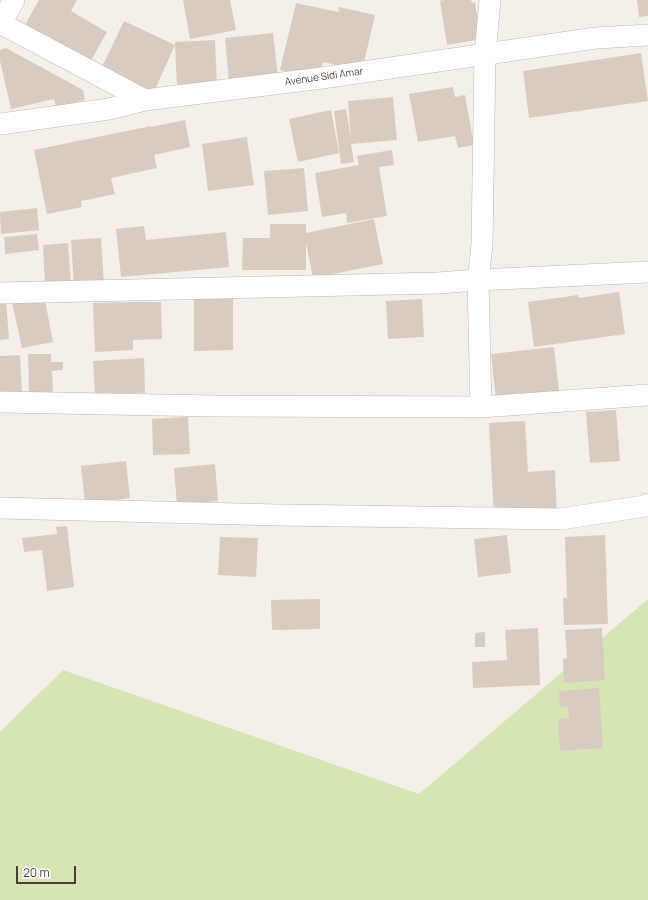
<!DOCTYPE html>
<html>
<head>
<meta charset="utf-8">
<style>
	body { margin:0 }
	#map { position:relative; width:648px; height:900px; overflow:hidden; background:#f4efe9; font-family:Manrope,sans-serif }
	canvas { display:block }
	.scale { position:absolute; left:16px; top:866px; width:60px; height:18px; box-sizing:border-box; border:2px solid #473f38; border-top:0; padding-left:5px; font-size:12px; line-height:14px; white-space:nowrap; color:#473f38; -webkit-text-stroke:3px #fff; paint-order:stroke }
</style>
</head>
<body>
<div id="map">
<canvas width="648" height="900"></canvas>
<div class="scale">20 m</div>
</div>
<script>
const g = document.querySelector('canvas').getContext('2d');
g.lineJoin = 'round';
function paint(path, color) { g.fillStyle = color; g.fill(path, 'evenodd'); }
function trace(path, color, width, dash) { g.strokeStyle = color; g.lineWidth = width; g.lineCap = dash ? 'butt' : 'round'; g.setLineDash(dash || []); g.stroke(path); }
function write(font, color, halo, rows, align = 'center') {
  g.font = font + ' Manrope,sans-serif'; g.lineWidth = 3; g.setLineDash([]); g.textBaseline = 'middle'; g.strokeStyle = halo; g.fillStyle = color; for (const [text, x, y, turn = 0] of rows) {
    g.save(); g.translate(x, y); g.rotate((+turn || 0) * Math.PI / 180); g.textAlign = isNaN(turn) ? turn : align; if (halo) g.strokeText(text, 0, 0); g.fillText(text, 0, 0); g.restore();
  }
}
const green = new Path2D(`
	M 648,599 L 648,900 L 0,900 L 0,732 L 63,670 L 419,794 Z`);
const building = new Path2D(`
	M 39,0 L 77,0 L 71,11 L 107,32 L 88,66 L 22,30 Z
	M 183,0 L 230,0 L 236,30 L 190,39 Z
	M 443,0 L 471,0 L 472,3 L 475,2 L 481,39 L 447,45 L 440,1 Z
	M 637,0 L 648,0 L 648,16 L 639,17 Z
	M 296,3 L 338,12 L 339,7 L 375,15 L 362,71 L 323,62 L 319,79 L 280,70 Z
	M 124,21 L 175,45 L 175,42 L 215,40 L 217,86 L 177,88 L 175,45 L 152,96 L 100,71 Z
	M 273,33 L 278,77 L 229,82 L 225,38 Z
	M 6,48 L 83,90 L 85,100 L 56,107 L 54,99 L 11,109 L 0,61 L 0,50 Z
	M 641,53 L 648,101 L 529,118 L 523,71 Z
	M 453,87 L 455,97 L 465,95 L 474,145 L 458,148 L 455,136 L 418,142 L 409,94 Z
	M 393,97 L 397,140 L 351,144 L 354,162 L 341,164 L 334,111 L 346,109 L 351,138 L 348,101 Z
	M 331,110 L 339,153 L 298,162 L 289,119 Z
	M 185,120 L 190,147 L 154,155 L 157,168 L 111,178 L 115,194 L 81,201 L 82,207 L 47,214 L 34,150 L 151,126 L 151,127 Z
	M 247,137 L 254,185 L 208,191 L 202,144 Z
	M 392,150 L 394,165 L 379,167 L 387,216 L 347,223 L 346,213 L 322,217 L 315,173 L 359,165 L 357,156 Z
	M 304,168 L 308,211 L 268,215 L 264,171 Z
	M 37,208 L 39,230 L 1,234 L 0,212 Z
	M 374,219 L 383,264 L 313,278 L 306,243 L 306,270 L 242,270 L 243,238 L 270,238 L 270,224 L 306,224 L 306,233 Z
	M 144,226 L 146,240 L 226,232 L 229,267 L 121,277 L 116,229 Z
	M 37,234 L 39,250 L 5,254 L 4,237 Z
	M 101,238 L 104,284 L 74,287 L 71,240 Z
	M 68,243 L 71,284 L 45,286 L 43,245 Z
	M 619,292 L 625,334 L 534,347 L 528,302 L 578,295 L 579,298 Z
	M 44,295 L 53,342 L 22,348 L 12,302 Z
	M 233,297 L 233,350 L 194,351 L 194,298 Z
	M 422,299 L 424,337 L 388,339 L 386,301 Z
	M 6,301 L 9,339 L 0,340 L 0,302 Z
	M 131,302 L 161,302 L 162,339 L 133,340 L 133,350 L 95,352 L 93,303 Z
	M 554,347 L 559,392 L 496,399 L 491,354 Z
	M 28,354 L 51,354 L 51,362 L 63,362 L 63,370 L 52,371 L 53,394 L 29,395 Z
	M 20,355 L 22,394 L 0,395 L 0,356 Z
	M 144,358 L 145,393 L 95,394 L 93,361 Z
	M 616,410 L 620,461 L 590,463 L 586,412 Z
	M 188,417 L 190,454 L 153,455 L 152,419 Z
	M 525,421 L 528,472 L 555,470 L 557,516 L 494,519 L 489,423 Z
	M 126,461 L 130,498 L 85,504 L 81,466 Z
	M 215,464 L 218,501 L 177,505 L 174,468 Z
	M 67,526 L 74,587 L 47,591 L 42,550 L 24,552 L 22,538 L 57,534 L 56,527 Z
	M 507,535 L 511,573 L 478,577 L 474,539 Z
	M 605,535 L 608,624 L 564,625 L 563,598 L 567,598 L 565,537 Z
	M 220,537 L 258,538 L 256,577 L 218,575 Z
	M 320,599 L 320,629 L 272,630 L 271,600 Z
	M 538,628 L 540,685 L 473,688 L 472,662 L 507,660 L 505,630 Z
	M 602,628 L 605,680 L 564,683 L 563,659 L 567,658 L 565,630 Z
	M 485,632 L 485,647 L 475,647 L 475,633 Z
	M 599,688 L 603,748 L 560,751 L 558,719 L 569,718 L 568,706 L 560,707 L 559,691 Z`);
const street = new Path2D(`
	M 0,23 L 145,100
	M 1,23 L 14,0
	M 0,124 L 109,109 L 145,100 L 322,78 L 596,38 L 648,35
	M 0,293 L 438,283 L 478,280 L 482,245 L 485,54 L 490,0
	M 0,402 L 216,406 L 481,407 L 648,395
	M 481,407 L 478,280 L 648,272
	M 0,508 L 278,515 L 561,519 L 645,506 L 648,504`);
const streetNames = [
	["Avenue Sidi Amar",324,77,-8]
];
paint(green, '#d6e5b4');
paint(building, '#d8ccc2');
trace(street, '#bfb6ac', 22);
trace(street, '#fff', 21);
write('10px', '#473f38', '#fff', streetNames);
</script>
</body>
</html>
